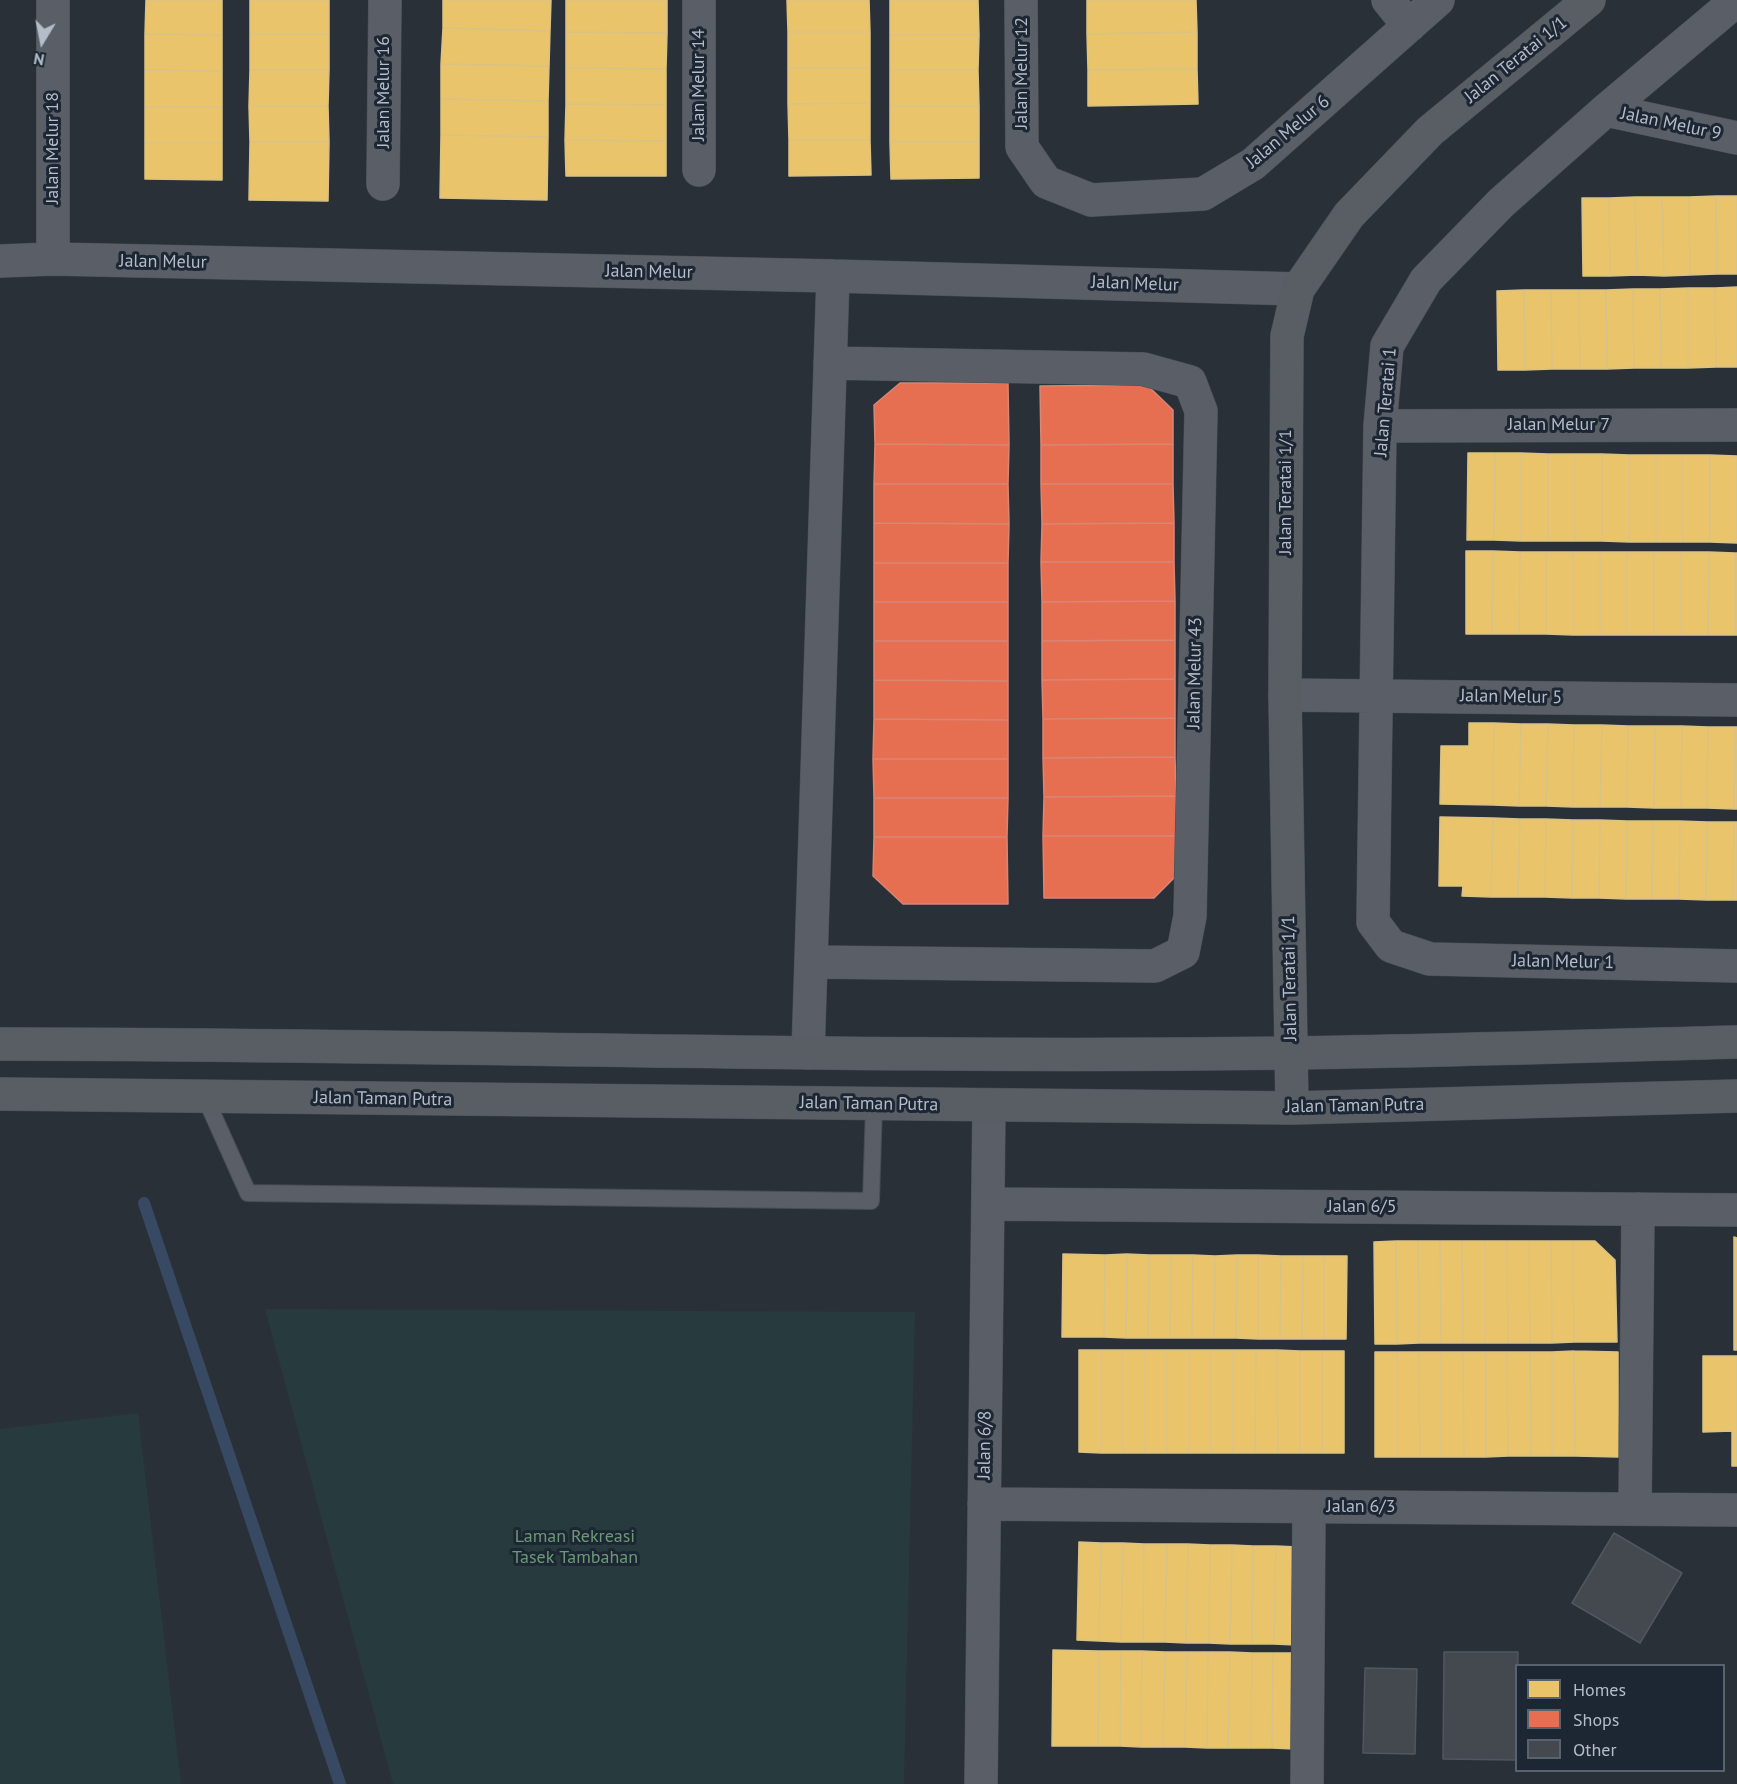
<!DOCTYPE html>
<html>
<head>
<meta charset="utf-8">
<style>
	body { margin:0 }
	#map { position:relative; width:1737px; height:1784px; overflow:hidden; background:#2a3038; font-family:"PT Sans",sans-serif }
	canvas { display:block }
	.legend { position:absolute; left:1515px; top:1664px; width:210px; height:108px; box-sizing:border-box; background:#1d2633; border:2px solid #59626f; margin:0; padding:8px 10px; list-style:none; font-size:18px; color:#b4bcc9 }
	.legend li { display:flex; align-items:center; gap:12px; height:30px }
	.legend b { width:30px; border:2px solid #59626f }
	.north { position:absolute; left:12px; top:12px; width:60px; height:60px; -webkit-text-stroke:4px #1d2633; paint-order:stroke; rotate:190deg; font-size:16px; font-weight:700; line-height:24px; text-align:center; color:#b4bcc9 }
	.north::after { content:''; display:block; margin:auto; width:21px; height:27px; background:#b4bcc9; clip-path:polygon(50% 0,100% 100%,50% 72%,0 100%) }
</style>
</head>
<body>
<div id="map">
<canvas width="1737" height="1784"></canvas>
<ul class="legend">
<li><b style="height:16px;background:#e9c46a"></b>Homes</li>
<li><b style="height:16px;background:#e76f51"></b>Shops</li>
<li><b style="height:16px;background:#444950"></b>Other</li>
</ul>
<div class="north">N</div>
</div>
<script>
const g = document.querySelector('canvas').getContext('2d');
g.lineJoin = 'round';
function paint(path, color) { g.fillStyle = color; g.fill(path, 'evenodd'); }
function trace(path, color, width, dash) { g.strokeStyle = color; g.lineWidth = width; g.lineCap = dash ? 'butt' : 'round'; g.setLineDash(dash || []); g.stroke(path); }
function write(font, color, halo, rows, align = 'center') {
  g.font = font + ' "PT Sans",sans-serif'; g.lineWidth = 6; g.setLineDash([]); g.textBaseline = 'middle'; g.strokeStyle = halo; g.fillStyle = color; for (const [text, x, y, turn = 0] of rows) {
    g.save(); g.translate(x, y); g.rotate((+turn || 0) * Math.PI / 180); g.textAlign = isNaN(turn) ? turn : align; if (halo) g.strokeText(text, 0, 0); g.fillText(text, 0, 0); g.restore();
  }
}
const green = new Path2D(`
	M 265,1309 L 915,1312 L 904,1784 L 393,1784 Z
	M 138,1413 L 181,1784 L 0,1784 L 0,1429 Z`);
const homes = new Path2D(`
	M 146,0 L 222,0 L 222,35 L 145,34 Z
	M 250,0 L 329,0 L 329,34 L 250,34 Z
	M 443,0 L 551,0 L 550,31 L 443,28 Z
	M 566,0 L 667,0 L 667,33 L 566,32 Z
	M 787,0 L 869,0 L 870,32 L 788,32 Z
	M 890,0 L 978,0 L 979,35 L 890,35 Z
	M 1087,0 L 1196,0 L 1197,32 L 1087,34 Z
	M 443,28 L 550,31 L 549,66 L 441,64 Z
	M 566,32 L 667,33 L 666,69 L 566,68 Z
	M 788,32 L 870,32 L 870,68 L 788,68 Z
	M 1197,32 L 1197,69 L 1088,70 L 1087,34 Z
	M 145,34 L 222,35 L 222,71 L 145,70 Z
	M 250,34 L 329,34 L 329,70 L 250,70 Z
	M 890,35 L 979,35 L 978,70 L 890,70 Z
	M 441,64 L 549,66 L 548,101 L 441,99 Z
	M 566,68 L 666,69 L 666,105 L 566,104 Z
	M 788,68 L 870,68 L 870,103 L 788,104 Z
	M 1197,69 L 1198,104 L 1088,106 L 1088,70 Z
	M 145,70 L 222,71 L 222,107 L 145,107 Z
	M 250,70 L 329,70 L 328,106 L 249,106 Z
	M 890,70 L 978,70 L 979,106 L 890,106 Z
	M 441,99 L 548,101 L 548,137 L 441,135 Z
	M 870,103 L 870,140 L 789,140 L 788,104 Z
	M 566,104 L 666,105 L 666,141 L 565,140 Z
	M 249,106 L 328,106 L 329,142 L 250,142 Z
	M 890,106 L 979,106 L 979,142 L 890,142 Z
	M 145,107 L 222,107 L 222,143 L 145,143 Z
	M 441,135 L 548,137 L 547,200 L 440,198 Z
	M 565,140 L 666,141 L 666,176 L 566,176 Z
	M 789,140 L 870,140 L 871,175 L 789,176 Z
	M 250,142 L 329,142 L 328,201 L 249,200 Z
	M 890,142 L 979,142 L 979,178 L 891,179 Z
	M 145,143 L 222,143 L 222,180 L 145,179 Z
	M 1716,196 L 1717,274 L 1690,275 L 1689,197 Z
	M 1716,196 L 1737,196 L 1737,274 L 1717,274 Z
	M 1635,197 L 1637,275 L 1610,276 L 1609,198 Z
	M 1635,197 L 1662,197 L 1664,276 L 1637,275 Z
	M 1662,197 L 1689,197 L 1690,275 L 1664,276 Z
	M 1582,198 L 1609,198 L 1610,276 L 1583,276 Z
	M 1737,287 L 1737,367 L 1716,367 L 1715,288 Z
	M 1688,288 L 1715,288 L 1716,367 L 1688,368 Z
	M 1688,288 L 1688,368 L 1661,368 L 1660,289 Z
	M 1633,289 L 1660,289 L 1661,368 L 1634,368 Z
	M 1633,289 L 1634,368 L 1607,369 L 1606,290 Z
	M 1524,290 L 1551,290 L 1552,369 L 1525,370 Z
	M 1524,290 L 1525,370 L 1498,370 L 1497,291 Z
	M 1551,290 L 1579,290 L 1580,369 L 1552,369 Z
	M 1579,290 L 1606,290 L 1607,369 L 1580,369 Z
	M 1468,453 L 1495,453 L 1494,540 L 1467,540 Z
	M 1495,453 L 1521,453 L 1521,541 L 1494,540 Z
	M 1521,453 L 1548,454 L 1548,541 L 1521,541 Z
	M 1548,454 L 1575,454 L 1575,541 L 1548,541 Z
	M 1575,454 L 1602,454 L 1602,541 L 1575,541 Z
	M 1602,454 L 1629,455 L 1629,542 L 1602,541 Z
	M 1629,455 L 1656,455 L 1656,542 L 1629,542 Z
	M 1656,455 L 1683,455 L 1683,542 L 1656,542 Z
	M 1683,455 L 1710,455 L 1710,542 L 1683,542 Z
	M 1710,455 L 1737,456 L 1737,543 L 1710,542 Z
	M 1466,551 L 1493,551 L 1492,634 L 1466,634 Z
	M 1493,551 L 1520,552 L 1519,634 L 1492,634 Z
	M 1520,552 L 1546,552 L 1546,634 L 1519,634 Z
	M 1546,552 L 1573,552 L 1573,635 L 1546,634 Z
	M 1573,552 L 1600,552 L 1600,635 L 1573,635 Z
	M 1600,552 L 1627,552 L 1627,635 L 1600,635 Z
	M 1627,552 L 1654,552 L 1654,635 L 1627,635 Z
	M 1654,552 L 1681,552 L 1681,635 L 1654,635 Z
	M 1681,552 L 1709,552 L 1708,635 L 1681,635 Z
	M 1709,552 L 1735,553 L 1735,635 L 1708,635 Z
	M 1735,553 L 1737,553 L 1737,635 L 1735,635 Z
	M 1469,723 L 1494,723 L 1493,805 L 1440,804 L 1441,746 L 1469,746 Z
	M 1494,723 L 1521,724 L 1519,806 L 1493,805 Z
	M 1521,724 L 1548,724 L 1546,806 L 1519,806 Z
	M 1548,724 L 1574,725 L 1573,807 L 1546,806 Z
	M 1574,725 L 1602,725 L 1600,807 L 1573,807 Z
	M 1602,725 L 1628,726 L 1627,807 L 1600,807 Z
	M 1628,726 L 1655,726 L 1654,808 L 1627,807 Z
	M 1655,726 L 1682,726 L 1681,808 L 1654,808 Z
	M 1682,726 L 1708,727 L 1707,808 L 1681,808 Z
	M 1708,727 L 1735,727 L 1734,809 L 1707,808 Z
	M 1735,727 L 1737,727 L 1737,809 L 1734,809 Z
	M 1440,817 L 1493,818 L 1491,897 L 1462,896 L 1463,886 L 1439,886 Z
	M 1493,818 L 1520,819 L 1518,897 L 1491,897 Z
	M 1520,819 L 1546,819 L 1545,897 L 1518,897 Z
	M 1546,819 L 1573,820 L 1572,898 L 1545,897 Z
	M 1573,820 L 1600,820 L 1599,898 L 1572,898 Z
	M 1600,820 L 1627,821 L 1626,899 L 1599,898 Z
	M 1627,821 L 1653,821 L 1652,899 L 1626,899 Z
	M 1653,821 L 1680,821 L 1679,899 L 1652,899 Z
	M 1680,821 L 1707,822 L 1706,900 L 1679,899 Z
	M 1707,822 L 1734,822 L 1733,900 L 1706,900 Z
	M 1734,822 L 1737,822 L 1737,900 L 1733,900 Z
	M 1734,1237 L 1737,1238 L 1737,1350 L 1734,1350 Z
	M 1396,1241 L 1397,1344 L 1375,1344 L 1374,1242 Z
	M 1396,1241 L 1418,1241 L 1419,1343 L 1397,1344 Z
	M 1418,1241 L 1440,1241 L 1441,1343 L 1419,1343 Z
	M 1440,1241 L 1462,1241 L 1463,1343 L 1441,1343 Z
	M 1462,1241 L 1485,1241 L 1485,1343 L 1463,1343 Z
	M 1485,1241 L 1507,1241 L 1508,1343 L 1485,1343 Z
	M 1507,1241 L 1529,1241 L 1530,1343 L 1508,1343 Z
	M 1529,1241 L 1551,1241 L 1552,1343 L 1530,1343 Z
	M 1551,1241 L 1573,1241 L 1574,1342 L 1552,1343 Z
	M 1573,1241 L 1595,1241 L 1615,1260 L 1617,1342 L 1574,1342 Z
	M 1063,1254 L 1105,1255 L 1104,1337 L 1062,1337 Z
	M 1127,1254 L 1149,1255 L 1148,1338 L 1126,1338 Z
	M 1127,1254 L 1126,1338 L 1104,1337 L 1105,1255 Z
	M 1149,1255 L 1171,1255 L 1170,1338 L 1148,1338 Z
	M 1171,1255 L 1193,1255 L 1192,1338 L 1170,1338 Z
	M 1193,1255 L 1215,1256 L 1214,1338 L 1192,1338 Z
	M 1237,1255 L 1258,1255 L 1258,1339 L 1236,1338 Z
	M 1237,1255 L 1236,1338 L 1214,1338 L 1215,1256 Z
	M 1258,1255 L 1281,1256 L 1280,1339 L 1258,1339 Z
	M 1281,1256 L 1303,1256 L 1302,1339 L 1280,1339 Z
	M 1303,1256 L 1324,1256 L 1324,1339 L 1302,1339 Z
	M 1324,1256 L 1347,1256 L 1346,1339 L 1324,1339 Z
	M 1079,1350 L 1101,1350 L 1101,1453 L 1079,1452 Z
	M 1101,1350 L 1123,1350 L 1123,1453 L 1101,1453 Z
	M 1123,1350 L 1145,1350 L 1145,1453 L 1123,1453 Z
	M 1145,1350 L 1167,1350 L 1167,1453 L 1145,1453 Z
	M 1167,1350 L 1189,1350 L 1189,1453 L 1167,1453 Z
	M 1189,1350 L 1211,1350 L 1211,1453 L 1189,1453 Z
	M 1211,1350 L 1233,1350 L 1233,1453 L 1211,1453 Z
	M 1233,1350 L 1256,1350 L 1255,1453 L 1233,1453 Z
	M 1256,1350 L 1277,1350 L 1278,1453 L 1255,1453 Z
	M 1277,1350 L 1300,1351 L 1300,1453 L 1278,1453 Z
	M 1300,1351 L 1322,1351 L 1322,1453 L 1300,1453 Z
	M 1322,1351 L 1344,1351 L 1344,1453 L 1322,1453 Z
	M 1574,1351 L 1618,1352 L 1618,1457 L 1575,1456 Z
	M 1574,1351 L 1575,1456 L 1552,1456 L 1552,1352 Z
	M 1375,1352 L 1397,1352 L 1397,1457 L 1375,1457 Z
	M 1397,1352 L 1419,1352 L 1420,1457 L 1397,1457 Z
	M 1419,1352 L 1441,1352 L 1441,1457 L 1420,1457 Z
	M 1441,1352 L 1463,1352 L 1464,1457 L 1441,1457 Z
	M 1463,1352 L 1486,1352 L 1486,1457 L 1464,1457 Z
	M 1486,1352 L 1507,1352 L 1508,1456 L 1486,1457 Z
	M 1507,1352 L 1530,1352 L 1531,1456 L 1508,1456 Z
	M 1530,1352 L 1552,1352 L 1552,1456 L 1531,1456 Z
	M 1703,1356 L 1737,1356 L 1737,1466 L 1732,1466 L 1732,1431 L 1703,1432 Z
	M 1079,1542 L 1101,1543 L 1099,1641 L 1077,1640 Z
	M 1101,1543 L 1123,1543 L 1121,1642 L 1099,1641 Z
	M 1123,1543 L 1144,1544 L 1143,1642 L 1121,1642 Z
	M 1144,1544 L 1167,1544 L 1165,1642 L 1143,1642 Z
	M 1167,1544 L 1188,1544 L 1186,1643 L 1165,1642 Z
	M 1188,1544 L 1210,1545 L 1209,1643 L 1186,1643 Z
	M 1210,1545 L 1232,1545 L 1230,1644 L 1209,1643 Z
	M 1232,1545 L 1253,1546 L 1252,1644 L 1230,1644 Z
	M 1253,1546 L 1276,1546 L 1274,1644 L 1252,1644 Z
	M 1276,1546 L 1298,1547 L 1296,1645 L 1274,1644 Z
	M 1053,1650 L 1099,1651 L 1098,1746 L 1052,1746 Z
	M 1099,1651 L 1121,1651 L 1120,1746 L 1098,1746 Z
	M 1121,1651 L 1142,1651 L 1141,1747 L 1120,1746 Z
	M 1142,1651 L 1165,1652 L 1163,1747 L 1141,1747 Z
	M 1165,1652 L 1187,1652 L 1185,1747 L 1163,1747 Z
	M 1187,1652 L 1208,1652 L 1207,1748 L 1185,1747 Z
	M 1208,1652 L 1230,1652 L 1228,1748 L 1207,1748 Z
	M 1230,1652 L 1252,1653 L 1251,1748 L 1228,1748 Z
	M 1252,1653 L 1273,1653 L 1272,1748 L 1251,1748 Z
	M 1273,1653 L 1295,1653 L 1294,1749 L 1272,1748 Z`);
const shops = new Path2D(`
	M 900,383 L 1008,383 L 1009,445 L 875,444 L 874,405 Z
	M 1147,385 L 1173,410 L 1173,444 L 1041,445 L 1040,386 Z
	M 875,444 L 1009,445 L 1008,484 L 874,484 Z
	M 1173,444 L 1173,484 L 1041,484 L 1041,445 Z
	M 874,484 L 1008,484 L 1009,524 L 874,523 Z
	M 1041,484 L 1173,484 L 1174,523 L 1042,524 Z
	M 874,523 L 1009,524 L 1008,563 L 874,563 Z
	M 1174,523 L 1174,562 L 1041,562 L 1042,524 Z
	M 1041,562 L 1174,562 L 1175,601 L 1042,602 Z
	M 874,563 L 1008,563 L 1008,602 L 874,602 Z
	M 1175,601 L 1175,640 L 1042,641 L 1042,602 Z
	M 874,602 L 1008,602 L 1008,641 L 874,641 Z
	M 1175,640 L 1175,679 L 1042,680 L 1042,641 Z
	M 874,641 L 1008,641 L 1008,681 L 874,680 Z
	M 1175,679 L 1175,718 L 1043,719 L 1042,680 Z
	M 874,680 L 1008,681 L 1008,720 L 874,719 Z
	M 1175,718 L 1175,757 L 1043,758 L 1043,719 Z
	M 874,719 L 1008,720 L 1008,759 L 873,759 Z
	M 1175,757 L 1176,796 L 1044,797 L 1043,758 Z
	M 873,759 L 1008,759 L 1008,798 L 874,798 Z
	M 1176,796 L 1176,836 L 1043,836 L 1044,797 Z
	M 874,798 L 1008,798 L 1007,837 L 874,837 Z
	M 1043,836 L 1176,836 L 1176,876 L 1154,898 L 1044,898 Z
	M 874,837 L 1007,837 L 1008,904 L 903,904 L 873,876 Z`);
const stream = new Path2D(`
	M 144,1203 L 340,1784`);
const building = new Path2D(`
	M 1614,1533 L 1682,1573 L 1640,1643 L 1572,1603 Z
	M 1444,1652 L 1518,1652 L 1516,1760 L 1443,1759 Z
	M 1365,1668 L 1417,1669 L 1415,1754 L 1363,1753 Z`);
const lane = new Path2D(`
	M 205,1097 L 248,1193 L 871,1201 L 874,1105`);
const street = new Path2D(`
	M 53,0 L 53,259
	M 1021,0 L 1022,147 L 1046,182 L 1091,200 L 1203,194 L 1253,164 L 1438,0
	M 1388,0 L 1409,26
	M 1737,0 L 1606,110 L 1501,203 L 1426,280 L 1387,346 L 1380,426 L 1373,922 L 1391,946 L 1430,959 L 1737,966
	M 1606,110 L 1737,138
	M 699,170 L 699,0
	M 383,184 L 385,0
	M 0,261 L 53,259 L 833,276 L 1298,289
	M 1380,426 L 1737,425
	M 1285,695 L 1737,700
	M 811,962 L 1155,966 L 1183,952 L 1190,916 L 1201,411 L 1190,382 L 1143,369 L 830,363
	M 808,1053 L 833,276
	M 988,1204 L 1737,1210
	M 984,1504 L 1737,1510
	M 1635,1509 L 1638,1209
	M 981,1784 L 989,1105
	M 1307,1784 L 1309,1507`);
const secondary = new Path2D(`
	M 0,1044 C 431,1044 861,1059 1292,1053 C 1440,1051 1589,1046 1737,1042
	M 0,1094 L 1292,1108 L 1737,1096
	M 1292,1108 L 1285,695 L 1287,336 L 1298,289 L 1349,215 L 1430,131 L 1589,0`);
const streetNames = [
	["Jalan Teratai 1/1",1516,60,-39],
	["Jalan Melur 12",1022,73,-90],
	["Jalan Melur 14",699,85,-90],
	["Jalan Melur 16",384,92,-90],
	["Jalan Melur 9",1671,124,12],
	["Jalan Melur 6",1288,132,-40],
	["Jalan Melur 18",53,148,-90],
	["Jalan Melur",163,262,1],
	["Jalan Melur",649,272,1],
	["Jalan Melur",1135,284,2],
	["Jalan Teratai 1",1386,402,-85],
	["Jalan Melur 7",1559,425],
	["Jalan Teratai 1/1",1286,492,-90],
	["Jalan Melur 43",1195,673,-89],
	["Jalan Melur 5",1511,697,1],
	["Jalan Melur 1",1563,962,1],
	["Jalan Teratai 1/1",1290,978,-91],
	["Jalan Taman Putra",383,1099,1],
	["Jalan Taman Putra",869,1104,1],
	["Jalan Taman Putra",1355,1106,-1],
	["Jalan 6/5",1362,1207],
	["Jalan 6/8",985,1445,-89],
	["Jalan 6/3",1361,1507]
];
const parkNames = [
	["Laman Rekreasi",575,1537],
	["Tasek Tambahan",575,1558]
];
paint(green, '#273a3e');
paint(homes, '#e9c46a');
trace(homes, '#d9c286', 1.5);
paint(shops, '#e76f51');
trace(shops, '#d88675', 1.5);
trace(stream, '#384963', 12);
paint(building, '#444950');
trace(building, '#52575f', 1.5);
trace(lane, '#484c53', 18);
trace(street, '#484c53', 34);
trace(secondary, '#484c53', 34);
trace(lane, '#5a5e66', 16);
trace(street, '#5a5e66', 33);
trace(secondary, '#595d64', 33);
write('18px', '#b4bcc9', '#1d2633', streetNames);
write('18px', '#6b9a76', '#1d2633', parkNames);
</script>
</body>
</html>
